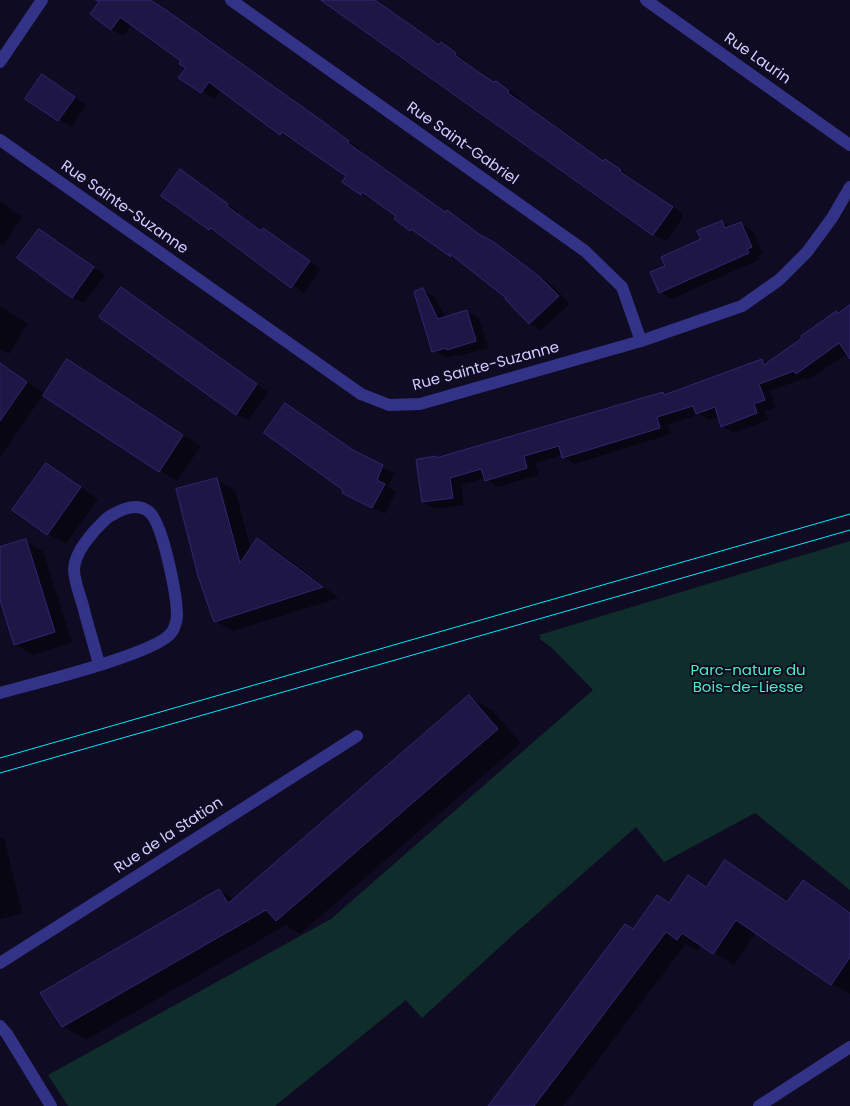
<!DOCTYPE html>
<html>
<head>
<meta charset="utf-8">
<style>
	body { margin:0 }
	canvas { display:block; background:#0f0b23 }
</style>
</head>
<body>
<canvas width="850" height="1106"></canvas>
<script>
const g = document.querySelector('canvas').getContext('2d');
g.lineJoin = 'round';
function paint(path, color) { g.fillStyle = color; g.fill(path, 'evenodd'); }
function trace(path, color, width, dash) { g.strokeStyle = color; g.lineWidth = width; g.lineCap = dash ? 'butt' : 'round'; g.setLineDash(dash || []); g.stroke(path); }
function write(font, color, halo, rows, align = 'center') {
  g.font = font + ' Poppins,sans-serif'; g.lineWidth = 4; g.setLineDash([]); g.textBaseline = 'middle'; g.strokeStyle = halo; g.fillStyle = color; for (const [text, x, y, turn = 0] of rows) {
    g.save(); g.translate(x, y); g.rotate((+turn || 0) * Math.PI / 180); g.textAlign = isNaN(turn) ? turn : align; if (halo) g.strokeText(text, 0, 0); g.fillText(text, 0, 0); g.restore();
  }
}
const green = new Path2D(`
	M 850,541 L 850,890 L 755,813 L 664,862 L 636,827 L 514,934 L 422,1018 L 406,1000 L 275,1106 L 68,1106 L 48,1075 L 331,919 L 593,690 L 553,649 L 539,638 L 541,637 L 539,635 Z`);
const shadow = new Path2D(`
	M 99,0 L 150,0 L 330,127 L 360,148 L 359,150 L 446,213 L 447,211 L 459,218 L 492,243 L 507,252 L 552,285 L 570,304 L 541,330 L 529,323 L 509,299 L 462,262 L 423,236 L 410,229 L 398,216 L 374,199 L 373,201 L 361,194 L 347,176 L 294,139 L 293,141 L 281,134 L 221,90 L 214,99 L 180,77 L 187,68 L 183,61 L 132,24 L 123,36 L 111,29 L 101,2 Z
	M 322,0 L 376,0 L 440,45 L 453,51 L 467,61 L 466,63 L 494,83 L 509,90 L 521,99 L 519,101 L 604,162 L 605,160 L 617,167 L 659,198 L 671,205 L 682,213 L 682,219 L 666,241 L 654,234 Z
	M 42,75 L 86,105 L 71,127 L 27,99 Z
	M 180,171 L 239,212 L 238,214 L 262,231 L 264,229 L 276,236 L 321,269 L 304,293 L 210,229 Z
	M 0,201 L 22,217 L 3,245 L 0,243 Z
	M 722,222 L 731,227 L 741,224 L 753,231 L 763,253 L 758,256 L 760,259 L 672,299 L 660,292 L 667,266 L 702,240 Z
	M 39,230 L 105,275 L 84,303 L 72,297 Z
	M 121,288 L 268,392 L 248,420 L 236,414 Z
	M 423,290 L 435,297 L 446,318 L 467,311 L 479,318 L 488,348 L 460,356 L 457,355 L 446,358 L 434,351 Z
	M 0,306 L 28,324 L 9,354 L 0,349 Z
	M 850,309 L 850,352 L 849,352 L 808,380 L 805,378 L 770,391 L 776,407 L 765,411 L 768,420 L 734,433 L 722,426 L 719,416 L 709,420 L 700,414 L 668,424 L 671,434 L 575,464 L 563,457 L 562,455 L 535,463 L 539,475 L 498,487 L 485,478 L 461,485 L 464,505 L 435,509 L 423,502 L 435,457 L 438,458 L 663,394 L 666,395 L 762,360 L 768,364 L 839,314 Z
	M 68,360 L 201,446 L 177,481 L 43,395 L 0,457 L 0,364 L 46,394 Z
	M 286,405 L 360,455 L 394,473 L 388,487 L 396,492 L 385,514 L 355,499 L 345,489 Z
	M 46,464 L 64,475 L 98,499 L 66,544 L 48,534 Z
	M 217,480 L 235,490 L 251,549 L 257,539 L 275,549 L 339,598 L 233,631 L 215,621 Z
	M 25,541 L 43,551 L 72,642 L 33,655 L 15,644 L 0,595 L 0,549 Z
	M 469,697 L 492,710 L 521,743 L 300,934 L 286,925 L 86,1040 L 63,1026 L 219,891 L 234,899 Z
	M 0,837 L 5,840 L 22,914 L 0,919 Z
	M 725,861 L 789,902 L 803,882 L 850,912 L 850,994 L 832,984 L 756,932 L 734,965 L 702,945 L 698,951 L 686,944 L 563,1106 L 489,1106 L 634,930 L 670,904 L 689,877 L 707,887 Z`);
const building = new Path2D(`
	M 96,0 L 150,0 L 166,10 L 318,118 L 349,141 L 348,143 L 445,212 L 447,210 L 479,234 L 495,243 L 540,277 L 559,296 L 529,324 L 505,299 L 506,298 L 449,253 L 451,257 L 411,229 L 410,231 L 394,219 L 396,216 L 362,192 L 361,195 L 342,182 L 346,176 L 282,132 L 280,135 L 209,82 L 201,93 L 178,78 L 186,68 L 179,64 L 181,61 L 120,17 L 111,30 L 90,14 L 99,2 Z
	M 321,0 L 375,0 L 439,45 L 441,42 L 456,53 L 455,55 L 474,69 L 493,82 L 496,81 L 509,91 L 508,93 L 603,161 L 605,159 L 621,170 L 619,171 L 673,207 L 653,235 Z
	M 42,74 L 75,97 L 58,121 L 25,99 Z
	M 180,169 L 228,204 L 227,206 L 261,231 L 263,228 L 310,261 L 291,288 L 211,228 L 209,230 L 161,196 Z
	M 722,221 L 725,228 L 741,222 L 752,247 L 747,249 L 749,253 L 659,293 L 650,272 L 665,266 L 661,257 L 701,239 L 697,231 Z
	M 39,229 L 94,267 L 72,298 L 17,258 Z
	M 121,287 L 257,384 L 236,415 L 99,317 Z
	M 423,288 L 438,319 L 467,310 L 476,341 L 447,350 L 446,348 L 432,352 L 414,292 Z
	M 850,305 L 850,359 L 839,343 L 796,374 L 794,371 L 759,384 L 765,400 L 754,404 L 757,413 L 721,427 L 715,407 L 696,414 L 693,406 L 657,417 L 660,428 L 562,458 L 559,446 L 524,456 L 527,468 L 485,481 L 481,469 L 450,478 L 453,498 L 422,502 L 416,460 L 418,459 L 436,456 L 436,458 L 663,392 L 664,395 L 762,359 L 764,365 L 802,338 L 801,336 L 818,324 L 836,311 L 838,313 Z
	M 67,359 L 183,435 L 159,472 L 43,396 Z
	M 0,363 L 27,382 L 0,421 Z
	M 285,403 L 353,450 L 383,465 L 377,480 L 385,484 L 372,508 L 342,493 L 343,490 L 264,433 Z
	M 46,463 L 81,487 L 47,535 L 12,510 Z
	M 217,478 L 240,563 L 257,538 L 323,587 L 214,622 L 198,576 L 176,489 Z
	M 26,539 L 55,632 L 14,645 L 0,600 L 0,547 Z
	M 469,695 L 498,729 L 276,921 L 266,910 L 62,1027 L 40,993 L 219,889 L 228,903 Z
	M 725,860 L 787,902 L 803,880 L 850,913 L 850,957 L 831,985 L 736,920 L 713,954 L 682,933 L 677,940 L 666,932 L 534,1106 L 488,1106 L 625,924 L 633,929 L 657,895 L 669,903 L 688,875 L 706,887 Z`);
const minor = new Path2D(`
	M 231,0 L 585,251 L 622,287 L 641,341
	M 646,0 L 850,145
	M 0,62 L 42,0
	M 0,140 L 361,394 L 389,405 L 420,404 L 641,341 L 742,306 L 779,280 L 807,252 L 832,218 L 850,187
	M 0,693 C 31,684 156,654 171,633 C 174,630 177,620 177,616 C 177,597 163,521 148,511 C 137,503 122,509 112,515 C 105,518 101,525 95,530 C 86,541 75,554 74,569 C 74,581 80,595 83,606 C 88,626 94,645 99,664
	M 0,963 L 357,736
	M 0,1026 L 7,1034 L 51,1106
	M 759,1106 L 850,1047`);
const tram = new Path2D(`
	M 0,758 L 850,514
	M 0,773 L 850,530`);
const streetNames = [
	["Rue Laurin",757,59,35],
	["Rue Saint-Gabriel",462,144,35],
	["Rue Sainte-Suzanne",124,208,35],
	["Rue Sainte-Suzanne",486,367,-15],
	["Rue de la Station",169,836,-33]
];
const parkNames = [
	["Parc-nature du",748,671],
	["Bois-de-Liesse",748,688]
];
paint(green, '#0e2d2b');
paint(shadow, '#0007');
paint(building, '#1e1645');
trace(building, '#322673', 1);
trace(minor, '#323286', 12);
trace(tram, '#00e8f8', 1);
write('15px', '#d1cdff', '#0f0b23', streetNames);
write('15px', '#4feabd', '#0f0b23', parkNames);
</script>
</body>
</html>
